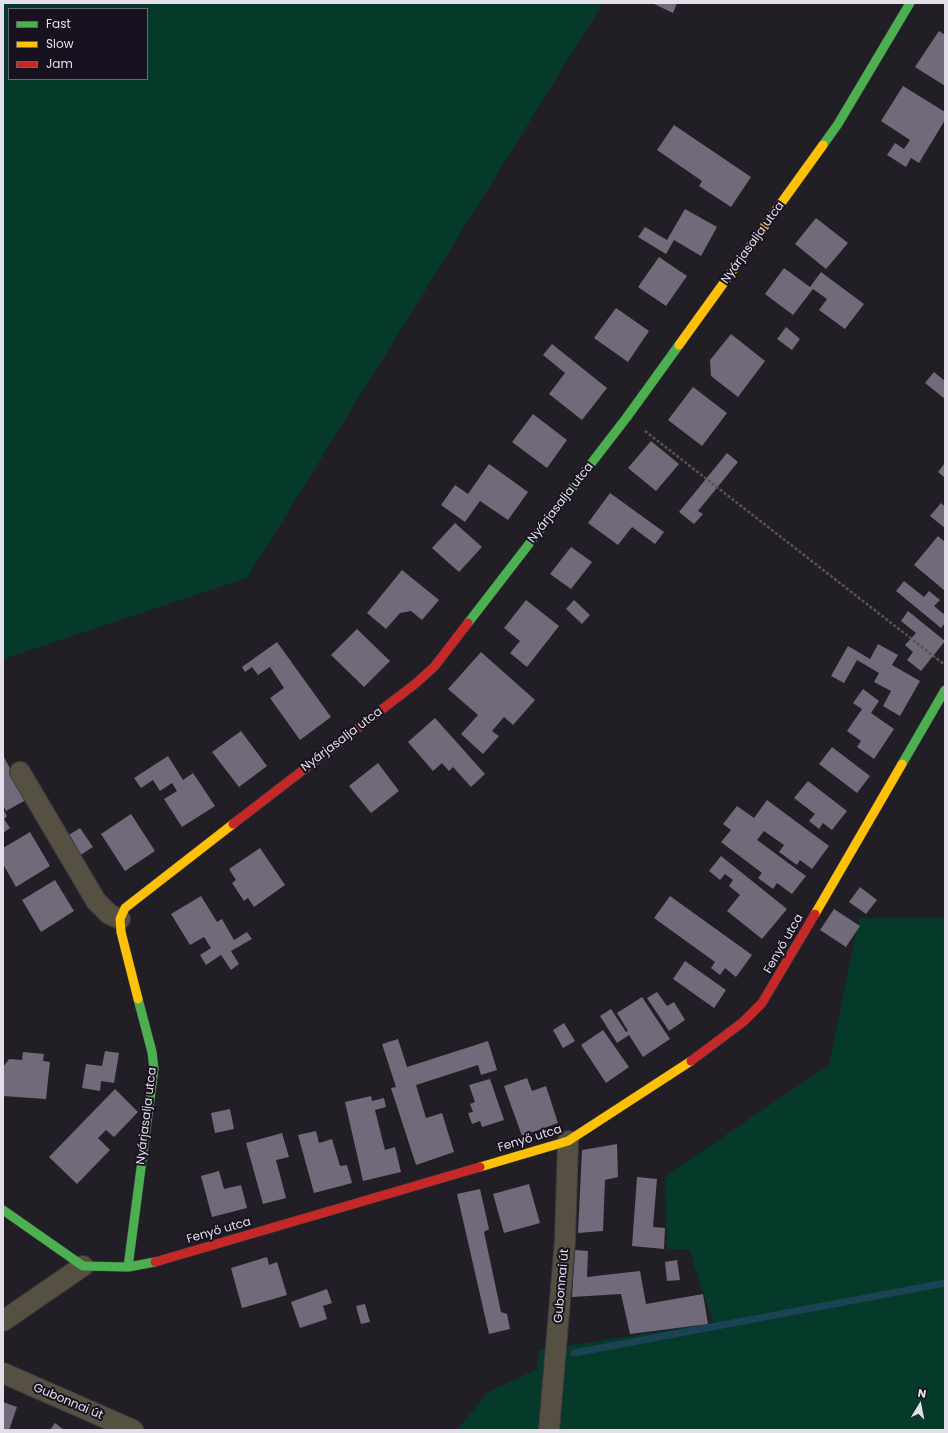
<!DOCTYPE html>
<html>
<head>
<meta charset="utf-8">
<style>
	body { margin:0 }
	#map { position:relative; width:948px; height:1433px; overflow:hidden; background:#221e26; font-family:Poppins,sans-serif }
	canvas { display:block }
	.frame { position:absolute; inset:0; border:4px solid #e3dee9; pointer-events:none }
	.legend { position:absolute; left:8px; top:8px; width:140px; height:72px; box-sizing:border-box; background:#181220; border:1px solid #696470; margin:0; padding:5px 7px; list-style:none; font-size:12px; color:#e3dee9 }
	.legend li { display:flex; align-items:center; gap:8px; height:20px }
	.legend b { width:20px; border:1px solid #696470 }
	.north { position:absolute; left:900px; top:1385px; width:40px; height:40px; -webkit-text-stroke:3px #181220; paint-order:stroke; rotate:10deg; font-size:11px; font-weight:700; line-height:16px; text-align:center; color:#e3dee9 }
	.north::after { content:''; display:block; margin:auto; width:14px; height:18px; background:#e3dee9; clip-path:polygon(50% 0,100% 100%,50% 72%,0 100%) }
</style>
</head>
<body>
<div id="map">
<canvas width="948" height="1433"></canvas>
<div class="frame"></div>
<ul class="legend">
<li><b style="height:5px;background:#4caf50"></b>Fast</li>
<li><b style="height:5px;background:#ffc107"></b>Slow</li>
<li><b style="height:5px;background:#c62828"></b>Jam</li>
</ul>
<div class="north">N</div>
</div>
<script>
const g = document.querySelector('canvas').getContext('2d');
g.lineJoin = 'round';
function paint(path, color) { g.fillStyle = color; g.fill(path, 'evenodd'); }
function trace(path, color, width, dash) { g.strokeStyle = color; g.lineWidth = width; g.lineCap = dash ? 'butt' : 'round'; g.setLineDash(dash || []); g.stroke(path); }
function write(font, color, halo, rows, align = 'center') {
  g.font = font + ' Poppins,sans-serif'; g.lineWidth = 4; g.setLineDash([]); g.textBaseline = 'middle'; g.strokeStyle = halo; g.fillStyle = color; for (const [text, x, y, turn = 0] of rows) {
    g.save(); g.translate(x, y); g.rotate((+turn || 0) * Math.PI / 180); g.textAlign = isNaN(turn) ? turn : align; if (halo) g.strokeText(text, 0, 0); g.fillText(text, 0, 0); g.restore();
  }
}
const green = new Path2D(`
	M 3,3 L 603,3 L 247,578 L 3,659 ZM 9,9 L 147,9 L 147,79 L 9,79 Z
	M 859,918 L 945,918 L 945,1430 L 457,1430 L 488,1392 L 537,1369 L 539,1350 L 713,1323 L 689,1249 L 667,1249 L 665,1176 L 829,1065 Z`);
const stream = new Path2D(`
	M 574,1353 L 945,1283`);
const building = new Path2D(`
	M 652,3 L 677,3 L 673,13 Z
	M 939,31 L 945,35 L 945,86 L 915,67 Z
	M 903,86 L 945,112 L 945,120 L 919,163 L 911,158 L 906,167 L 887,155 L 895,143 L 904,149 L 910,140 L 881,121 Z
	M 674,125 L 751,177 L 731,207 L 699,186 L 702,181 L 657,150 Z
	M 685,209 L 717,227 L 701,256 L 674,240 L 666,254 L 638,237 L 645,227 L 667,240 Z
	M 816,218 L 848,243 L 826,269 L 795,244 Z
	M 659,257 L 687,276 L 666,306 L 638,287 Z
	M 784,268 L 810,287 L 821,272 L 864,304 L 845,329 L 819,310 L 827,299 L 813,289 L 793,315 L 765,294 Z
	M 616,308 L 649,331 L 628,362 L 594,338 Z
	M 786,327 L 800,339 L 792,350 L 777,339 Z
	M 731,334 L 765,361 L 738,397 L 711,376 L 710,360 Z
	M 552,344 L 607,388 L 582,420 L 549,394 L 565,373 L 543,355 Z
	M 934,372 L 945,381 L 945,399 L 925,383 Z
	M 693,387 L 727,413 L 702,446 L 668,420 Z
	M 533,414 L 567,440 L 547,468 L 512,442 Z
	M 651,441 L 679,464 L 656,491 L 628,468 Z
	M 727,453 L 738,462 L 698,511 L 703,514 L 694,524 L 679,512 Z
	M 945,463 L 945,478 L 938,472 Z
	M 489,464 L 528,492 L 508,520 L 480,501 L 465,522 L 441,505 L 455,485 L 468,494 Z
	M 610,493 L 664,532 L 655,544 L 632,527 L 618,545 L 588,523 Z
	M 941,503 L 945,507 L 945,528 L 930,516 Z
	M 455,523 L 482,547 L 459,572 L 432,548 Z
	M 938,536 L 945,542 L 945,591 L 914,565 Z
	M 571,547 L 592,562 L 571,589 L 550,574 Z
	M 402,570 L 439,600 L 422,620 L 411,611 L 400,613 L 386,629 L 367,613 Z
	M 904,581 L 924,597 L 929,591 L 940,600 L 934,606 L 945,615 L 945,623 L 941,628 L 896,591 Z
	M 526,600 L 559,626 L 527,667 L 510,653 L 520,641 L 504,628 Z
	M 574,600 L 590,615 L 582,624 L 566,609 Z
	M 908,611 L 945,641 L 921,671 L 907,660 L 913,652 L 905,645 L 916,633 L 901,621 Z
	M 357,629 L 390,661 L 364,687 L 331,655 Z
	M 277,642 L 331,717 L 300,740 L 270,698 L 284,688 L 270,667 L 258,675 L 252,667 L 245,672 L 242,667 Z
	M 878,644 L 898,655 L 892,665 L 920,681 L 900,716 L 883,706 L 891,691 L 874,682 L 879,673 L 857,660 L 844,683 L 831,676 L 848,646 L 870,659 Z
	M 481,652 L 535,700 L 513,725 L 504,717 L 492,731 L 499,736 L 483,754 L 461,734 L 478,715 L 448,689 Z
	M 863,689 L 879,701 L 871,713 L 894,729 L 874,759 L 857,747 L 861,741 L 847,731 L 862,709 L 853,703 Z
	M 435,718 L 485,774 L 471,787 L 453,767 L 449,771 L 442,763 L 433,771 L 408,742 Z
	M 241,731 L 267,766 L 239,787 L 212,752 Z
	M 832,747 L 870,776 L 857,793 L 819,764 Z
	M 3,755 L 26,800 L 6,811 L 3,805 Z
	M 168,756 L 183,780 L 193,773 L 215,806 L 182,827 L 164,799 L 177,791 L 172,783 L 160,791 L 153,780 L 141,788 L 134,778 Z
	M 378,763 L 399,791 L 371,813 L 349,786 Z
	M 808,781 L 847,811 L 832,830 L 823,823 L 819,829 L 809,821 L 815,814 L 794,798 Z
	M 767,800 L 829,846 L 812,869 L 800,860 L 797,865 L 779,852 L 784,845 L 764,831 L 757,840 L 806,876 L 792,894 L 777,883 L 773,889 L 758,878 L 762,873 L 721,842 L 731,830 L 723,824 L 737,806 L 754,818 Z
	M 3,809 L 7,816 L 4,819 L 10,828 L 3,833 Z
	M 131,814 L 155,851 L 125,871 L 101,834 Z
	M 80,828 L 93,847 L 79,856 L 67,836 Z
	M 30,832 L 50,866 L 16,887 L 3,864 L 3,848 Z
	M 260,848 L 285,885 L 254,907 L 248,898 L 244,901 L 232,883 L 236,880 L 229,869 Z
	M 721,856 L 787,909 L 762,939 L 727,911 L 740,895 L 729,886 L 733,880 L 725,874 L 720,880 L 709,871 Z
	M 55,880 L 74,911 L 41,932 L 22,900 Z
	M 860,887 L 877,900 L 866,914 L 849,902 Z
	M 201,896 L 217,922 L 222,919 L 234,940 L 247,932 L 252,939 L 231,951 L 239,964 L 231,970 L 221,955 L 206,965 L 200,955 L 211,948 L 204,937 L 190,945 L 171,914 Z
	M 670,896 L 752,955 L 736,977 L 725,968 L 720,975 L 711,968 L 715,962 L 654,918 Z
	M 834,909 L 860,926 L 846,947 L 820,930 Z
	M 685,961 L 726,990 L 714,1008 L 673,979 Z
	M 657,992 L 667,1006 L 674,1002 L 685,1020 L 669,1031 L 647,998 Z
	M 642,997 L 670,1039 L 643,1057 L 629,1035 L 617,1043 L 600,1016 L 611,1009 L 626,1032 L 628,1031 L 617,1013 Z
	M 564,1023 L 575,1041 L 563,1048 L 553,1030 Z
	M 603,1030 L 629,1067 L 606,1083 L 581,1045 Z
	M 398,1039 L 407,1067 L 488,1041 L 497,1070 L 481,1075 L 478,1065 L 416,1085 L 426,1118 L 442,1113 L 454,1152 L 416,1165 L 391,1088 L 396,1087 L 382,1044 Z
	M 105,1051 L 119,1053 L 114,1083 L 101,1081 L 100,1091 L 82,1088 L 86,1064 L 102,1066 Z
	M 23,1052 L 44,1054 L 43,1061 L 50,1062 L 46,1099 L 3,1096 L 4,1066 L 9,1059 L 22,1060 Z
	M 527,1078 L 532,1091 L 546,1086 L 558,1123 L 522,1136 L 504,1086 Z
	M 490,1079 L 504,1120 L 482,1127 L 480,1121 L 472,1124 L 468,1113 L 473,1112 L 470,1104 L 475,1102 L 469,1085 Z
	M 115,1089 L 138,1112 L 114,1137 L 106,1130 L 98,1138 L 110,1150 L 77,1184 L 49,1157 Z
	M 371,1096 L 372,1101 L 384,1098 L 386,1107 L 375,1110 L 385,1150 L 395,1147 L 401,1172 L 363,1181 L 345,1102 Z
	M 230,1109 L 234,1129 L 215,1133 L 211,1113 Z
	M 316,1131 L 319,1143 L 332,1139 L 340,1166 L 347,1165 L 352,1183 L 314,1193 L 298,1135 Z
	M 282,1133 L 289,1157 L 276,1160 L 286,1198 L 263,1204 L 246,1143 Z
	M 617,1144 L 618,1177 L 605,1180 L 603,1231 L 578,1233 L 582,1150 Z
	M 219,1171 L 224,1189 L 241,1185 L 247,1208 L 212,1217 L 201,1176 Z
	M 637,1177 L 657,1179 L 653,1227 L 665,1228 L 664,1249 L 632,1246 Z
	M 529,1184 L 540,1223 L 504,1233 L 493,1194 Z
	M 480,1189 L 489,1229 L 484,1232 L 501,1312 L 507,1314 L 510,1329 L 489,1334 L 457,1194 Z
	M 575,1250 L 588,1251 L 587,1277 L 640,1271 L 646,1304 L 703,1294 L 708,1324 L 630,1334 L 621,1294 L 572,1297 Z
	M 267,1257 L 269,1265 L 277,1262 L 287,1295 L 242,1308 L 231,1268 Z
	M 677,1260 L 680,1280 L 667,1281 L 665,1262 Z
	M 327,1289 L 332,1303 L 323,1306 L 327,1319 L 300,1328 L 291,1302 Z
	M 365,1304 L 370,1322 L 361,1324 L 356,1306 Z
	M 3,1402 L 17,1407 L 9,1430 L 3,1430 Z
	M 55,1423 L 64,1430 L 50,1430 Z`);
const path = new Path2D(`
	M 645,431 L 945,665`);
const street = new Path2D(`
	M 20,772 L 96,901 L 109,914 L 120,919
	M 3,1321 L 83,1266
	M 3,1373 L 133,1430
	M 549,1430 L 565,1241 L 568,1141`);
const fast = new Path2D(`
	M 823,145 L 838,124 L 910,3
	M 468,623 L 627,417 L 679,345
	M 902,764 L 945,690
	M 3,1210 L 83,1266 L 128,1267 L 155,1262
	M 128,1267 L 154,1069 L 152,1052 L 138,999`);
const slow = new Path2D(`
	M 679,345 L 823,145
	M 815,914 L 902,764
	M 138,999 L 121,932 L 120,919 L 125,908 L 233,824
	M 480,1167 L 568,1141 L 691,1061`);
const jam = new Path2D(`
	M 233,824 L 415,684 L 434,667 L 468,623
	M 691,1061 L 743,1022 L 762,1003 L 815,914
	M 155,1262 L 480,1167`);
const streetNames = [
	["Nyárjasalja utca",753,243,-54],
	["Nyárjasalja utca",561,503,-52],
	["Nyárjasalja utca",342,740,-37],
	["Fenyő utca",784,944,-60],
	["Nyárjasalja utca",147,1116,-83],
	["Fenyő utca",530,1139,-17],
	["Fenyő utca",219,1231,-16],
	["Gubonnai út",562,1286,-85],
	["Gubonnai út",68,1402,23]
];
paint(green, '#053929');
trace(stream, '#1c4256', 7);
paint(building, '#716a7a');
trace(street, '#3d3a40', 22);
trace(fast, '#3d3a40', 10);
trace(slow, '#3d3a40', 10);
trace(jam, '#3d3a40', 10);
trace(path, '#59544f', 2.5, [3, 2]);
trace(street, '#565043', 20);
trace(fast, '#4caf50', 9);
trace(slow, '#ffc107', 9);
trace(jam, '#c62828', 9);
write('12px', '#e3dee9', '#181220', streetNames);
</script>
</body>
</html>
